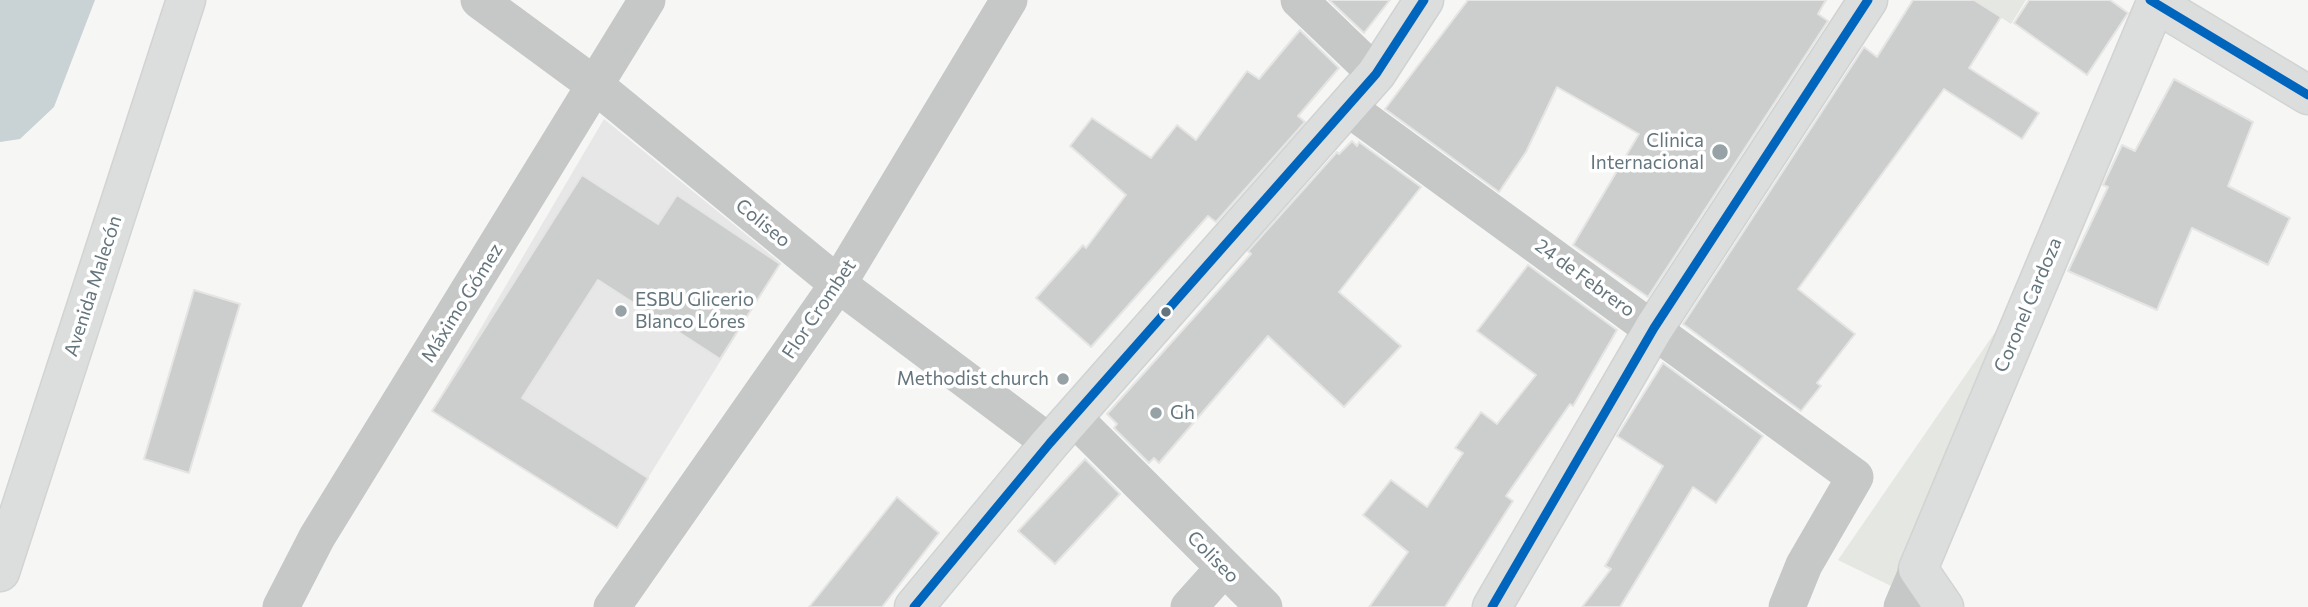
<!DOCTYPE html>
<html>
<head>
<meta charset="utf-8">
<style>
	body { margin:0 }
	canvas { display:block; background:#f6f6f5 }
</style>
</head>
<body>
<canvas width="2308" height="607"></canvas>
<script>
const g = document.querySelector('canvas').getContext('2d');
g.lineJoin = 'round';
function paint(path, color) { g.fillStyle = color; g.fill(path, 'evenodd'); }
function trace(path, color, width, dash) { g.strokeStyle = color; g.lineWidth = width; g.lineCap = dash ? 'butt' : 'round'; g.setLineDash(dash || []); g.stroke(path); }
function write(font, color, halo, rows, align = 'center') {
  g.font = font + ' Commissioner,sans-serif'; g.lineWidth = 7; g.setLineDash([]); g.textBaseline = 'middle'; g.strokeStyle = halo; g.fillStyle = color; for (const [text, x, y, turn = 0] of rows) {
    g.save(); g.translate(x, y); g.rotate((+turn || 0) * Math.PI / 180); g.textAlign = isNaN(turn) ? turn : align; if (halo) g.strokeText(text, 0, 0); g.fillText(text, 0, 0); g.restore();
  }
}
const built = new Path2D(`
	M 604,119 L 781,263 L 617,528 L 432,411 Z`);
const green = new Path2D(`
	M 1974,0 L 2026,0 L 2011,24 Z
	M 2000,325 L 1891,586 L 1838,560 Z`);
const water = new Path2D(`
	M 0,0 L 95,0 L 54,107 L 20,139 L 0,142 Z`);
const building = new Path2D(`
	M 1329,0 L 1390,0 L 1364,33 Z
	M 1468,0 L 1826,0 L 1818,14 L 1828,21 L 1648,297 L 1573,245 L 1639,134 L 1557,87 L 1526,152 L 1499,192 L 1385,109 Z
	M 1913,0 L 1974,0 L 2001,17 L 1969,68 L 2039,113 L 2022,139 L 1944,89 L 1798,289 L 1855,334 L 1817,383 L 1821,386 L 1801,411 L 1683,324 L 1864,47 L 1877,57 Z
	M 2029,0 L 2110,0 L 2128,13 L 2087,75 L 2014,23 Z
	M 1300,30 L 1339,68 L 1298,116 L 1305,122 L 1216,222 L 1208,216 L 1091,347 L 1036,298 L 1083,245 L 1086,248 L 1126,195 L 1070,146 L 1092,118 L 1151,158 L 1177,125 L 1196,140 L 1247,71 L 1259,79 Z
	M 2174,79 L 2253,122 L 2228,186 L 2290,218 L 2268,265 L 2192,228 L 2157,310 L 2068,271 L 2108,187 L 2103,185 L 2122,145 L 2135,151 Z
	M 1352,141 L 1357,146 L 1359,142 L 1421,187 L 1339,292 L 1401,346 L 1344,407 L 1268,336 L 1159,463 L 1154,458 L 1149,463 L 1114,428 L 1117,424 L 1107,414 L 1251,254 L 1248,251 L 1337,152 L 1339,154 Z
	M 582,175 L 658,224 L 677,195 L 780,264 L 720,359 L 598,280 L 522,398 L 648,478 L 617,528 L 432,411 Z
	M 1528,265 L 1617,330 L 1573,406 L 1570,404 L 1506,496 L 1513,501 L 1445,607 L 1369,607 L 1408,552 L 1363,515 L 1391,480 L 1427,507 L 1463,453 L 1455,448 L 1481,412 L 1497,424 L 1536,375 L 1477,331 Z
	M 194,290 L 240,304 L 189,473 L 144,459 Z
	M 1663,363 L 1763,436 L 1716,503 L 1693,487 L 1620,607 L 1582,607 L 1611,569 L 1605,566 L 1663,466 L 1617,436 Z
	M 1085,459 L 1120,494 L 1055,564 L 1018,531 Z
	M 897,497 L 939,533 L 882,607 L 809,607 Z`);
const minor = new Path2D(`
	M 479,0 L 596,86 L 838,284 L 1050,443
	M 1299,0 L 1376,74
	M 1347,107 L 1855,477 L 1804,565 L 1787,607
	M 1073,417 L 1264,607
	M 281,607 L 317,537 L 647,0
	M 612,607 L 838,284 L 1009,0
	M 1189,607 L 1224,568
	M 1902,607 L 1918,569`);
const secondary = new Path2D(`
	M 914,607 L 1050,443 L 1376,74 L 1424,0
	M 1492,607 L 1654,328 L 1868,0`);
const primary = new Path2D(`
	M 2155,3 L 2308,95
	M 0,572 L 186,0
	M 1944,607 L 1918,569 L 2157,0`);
const bus1 = new Path2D(`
	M 2150,0 L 2308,95
	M 914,607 L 1050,443 L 1376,74 L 1424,0
	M 1492,607 L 1654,328 L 1868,0`);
const markers = [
	[1720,152,9,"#97a2a7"],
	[621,311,7,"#97a2a7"],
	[1166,312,6,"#64757d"],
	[1063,379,7,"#97a2a7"],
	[1156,413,7,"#97a2a7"]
];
const poiNames = [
	["Clinica",1704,141],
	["Internacional",1704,163],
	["ESBU Glicerio",635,300,"left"],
	["Blanco Lóres",635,322,"left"],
	["Methodist church",1049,379],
	["Gh",1170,413,"left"]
];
const streetNames = [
	["Coliseo",763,223,39],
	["24 de Febrero",1585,278,36],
	["Avenida Malecón",93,286,-72],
	["Máximo Gómez",462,303,-58],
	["Coronel Cardoza",2028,305,-67],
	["Flor Crombet",819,309,-56],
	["Coliseo",1213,557,45]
];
paint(built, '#e6e7e6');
paint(green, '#e5e7e2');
paint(water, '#c9d2d4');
paint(building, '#cccece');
trace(building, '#e5e5e4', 2);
trace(secondary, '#d1d3d3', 41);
trace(primary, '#d2d3d3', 41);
trace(minor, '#c6c8c8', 37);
trace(secondary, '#dcdddd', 38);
trace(primary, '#dcdddd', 38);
trace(bus1, '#0065bd', 9);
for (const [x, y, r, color] of markers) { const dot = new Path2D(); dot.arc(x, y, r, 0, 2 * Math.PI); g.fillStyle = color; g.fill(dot); trace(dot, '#fff', 2.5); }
write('19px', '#64757d', '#fff', poiNames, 'right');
write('19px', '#64757d', '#fff', streetNames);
</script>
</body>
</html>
